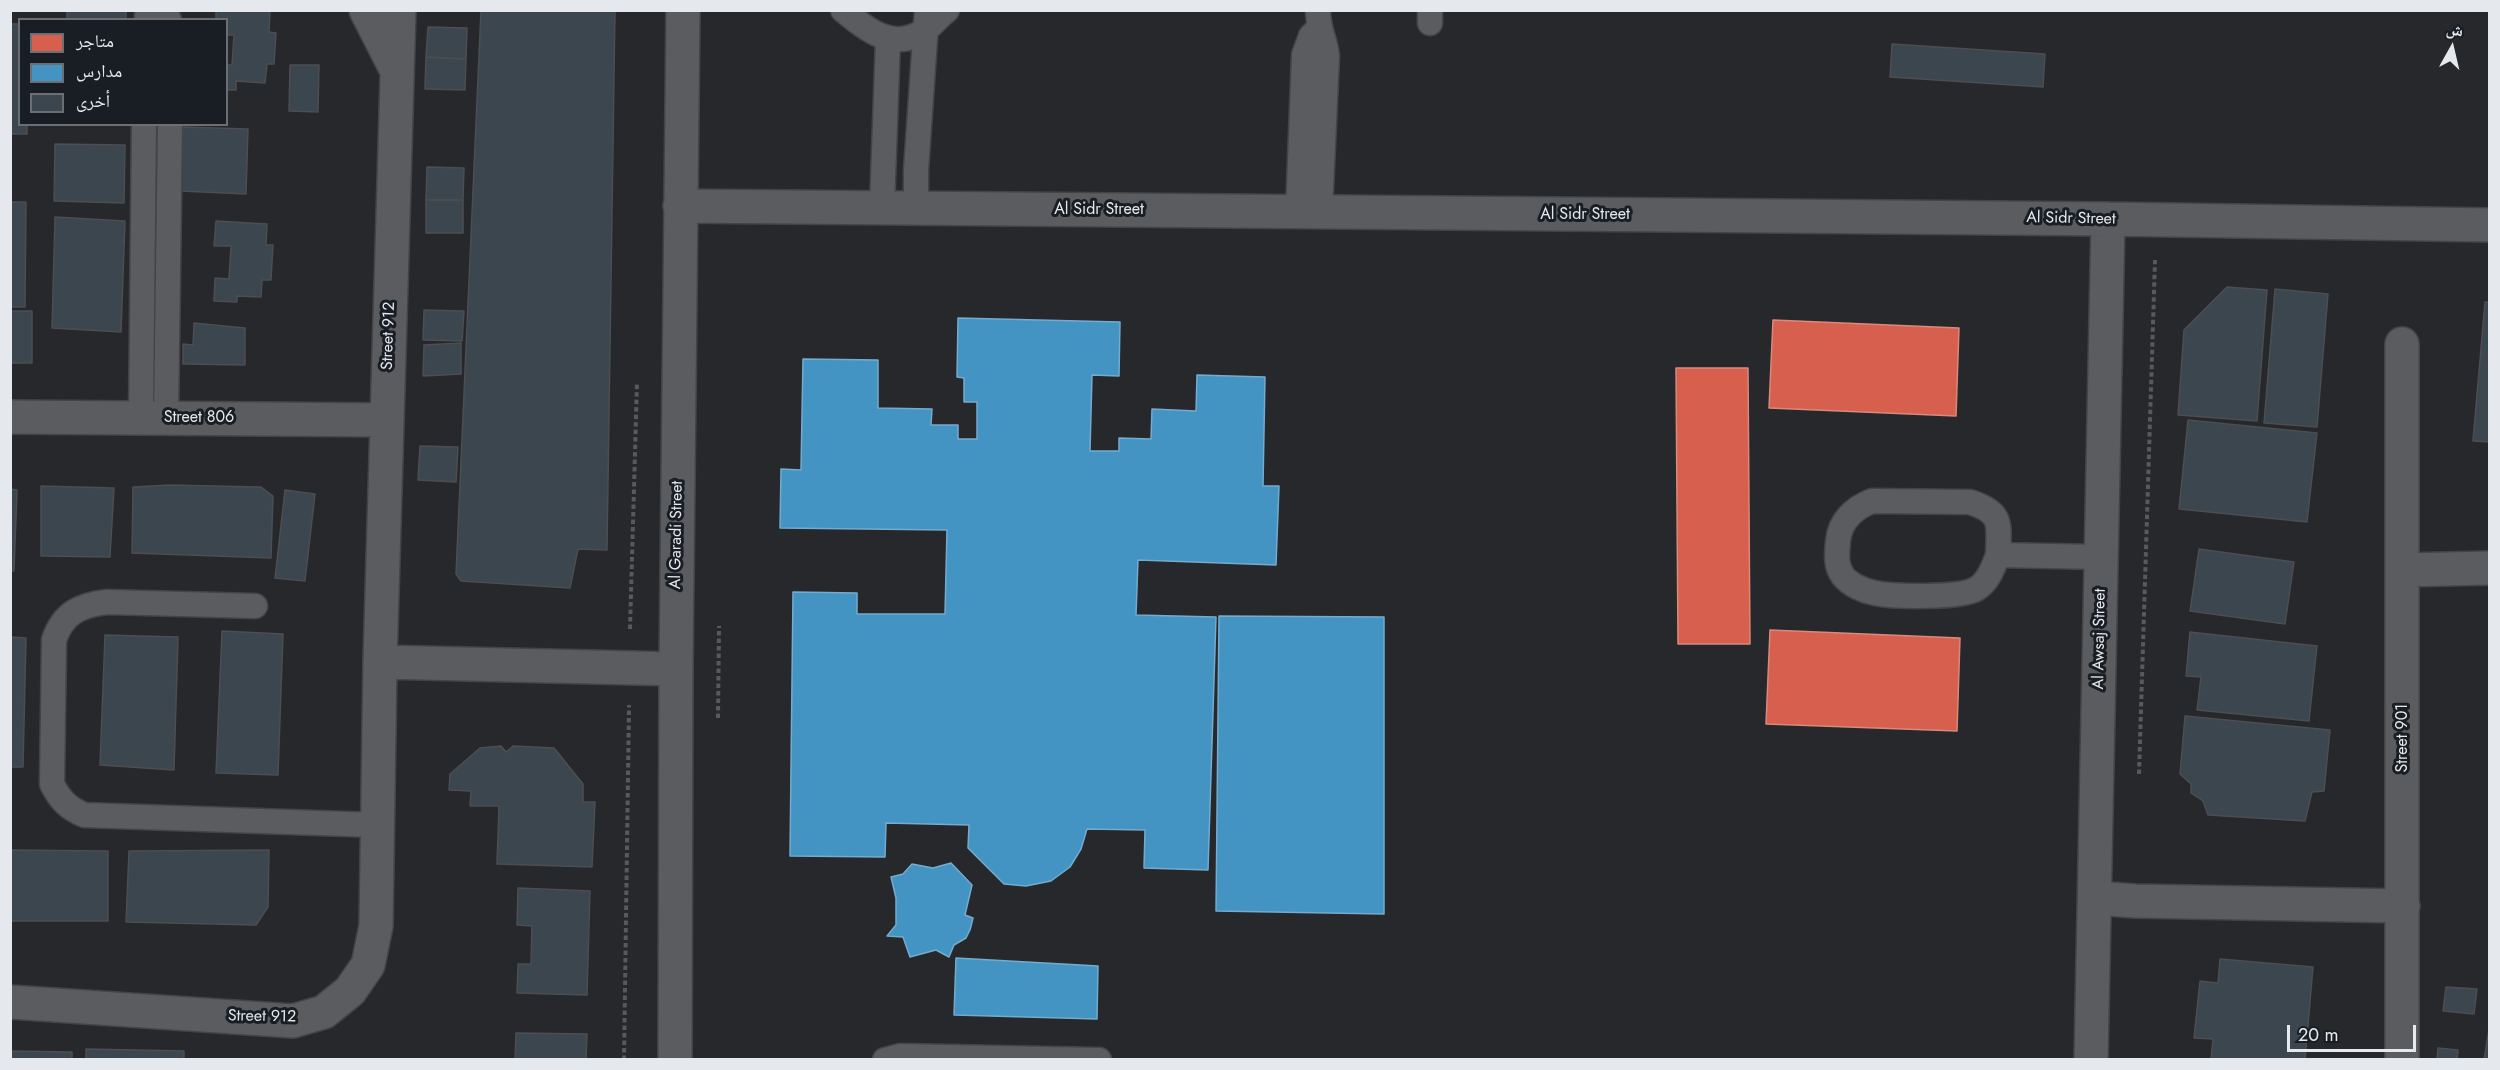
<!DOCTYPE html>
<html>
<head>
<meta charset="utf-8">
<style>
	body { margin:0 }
	#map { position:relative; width:2500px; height:1070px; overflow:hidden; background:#26282b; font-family:Jost,"Noto Naskh Arabic",sans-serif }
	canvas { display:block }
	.frame { position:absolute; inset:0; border:12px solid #e5e8ec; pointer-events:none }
	.legend { position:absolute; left:18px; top:18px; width:210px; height:108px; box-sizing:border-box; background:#191e24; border:2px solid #6b6f74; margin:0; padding:8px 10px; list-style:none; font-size:18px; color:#e5e8ec }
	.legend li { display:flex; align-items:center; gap:12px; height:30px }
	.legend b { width:30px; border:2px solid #6b6f74 }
	.north { position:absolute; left:2422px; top:18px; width:60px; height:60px; -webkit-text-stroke:4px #191e24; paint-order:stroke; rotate:8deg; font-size:16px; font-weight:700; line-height:24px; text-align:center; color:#e5e8ec }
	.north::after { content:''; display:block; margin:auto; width:21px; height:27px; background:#e5e8ec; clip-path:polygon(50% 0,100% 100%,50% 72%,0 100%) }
	.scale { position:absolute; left:2287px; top:1025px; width:129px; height:27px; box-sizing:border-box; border:3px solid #e5e8ec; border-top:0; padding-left:8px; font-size:18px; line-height:21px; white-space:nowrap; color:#e5e8ec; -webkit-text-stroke:4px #191e24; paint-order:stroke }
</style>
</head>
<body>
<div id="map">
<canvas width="2500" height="1070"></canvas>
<div class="frame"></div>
<ul class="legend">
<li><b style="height:16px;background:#d6604d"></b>متاجر</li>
<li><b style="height:16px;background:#4393c3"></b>مدارس</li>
<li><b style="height:16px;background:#3c464f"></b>أخرى</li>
</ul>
<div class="north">ش</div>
<div class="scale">20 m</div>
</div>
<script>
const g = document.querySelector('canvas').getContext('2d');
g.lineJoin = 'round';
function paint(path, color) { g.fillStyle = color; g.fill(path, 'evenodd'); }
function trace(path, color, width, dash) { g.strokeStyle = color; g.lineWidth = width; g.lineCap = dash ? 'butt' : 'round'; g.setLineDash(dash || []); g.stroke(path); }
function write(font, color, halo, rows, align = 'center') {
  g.font = font + ' Jost,sans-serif'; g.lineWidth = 6; g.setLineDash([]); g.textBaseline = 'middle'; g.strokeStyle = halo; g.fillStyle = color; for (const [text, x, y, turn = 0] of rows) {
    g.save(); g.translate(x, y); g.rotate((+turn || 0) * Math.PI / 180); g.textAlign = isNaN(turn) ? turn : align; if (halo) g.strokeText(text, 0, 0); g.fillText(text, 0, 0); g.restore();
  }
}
const shops = new Path2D(`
	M 1773,320 L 1959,328 L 1956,416 L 1769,408 Z
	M 1676,368 L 1748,368 L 1750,644 L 1678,644 Z
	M 1770,630 L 1960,638 L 1957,731 L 1766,724 Z`);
const schools = new Path2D(`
	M 958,318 L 1120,322 L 1119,376 L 1092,375 L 1090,451 L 1119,451 L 1119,438 L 1151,439 L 1152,409 L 1196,411 L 1197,375 L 1265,377 L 1263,486 L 1279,486 L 1276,565 L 1138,560 L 1136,615 L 1216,617 L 1208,870 L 1144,868 L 1145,830 L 1087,829 L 1081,849 L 1070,867 L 1051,881 L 1026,886 L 1004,884 L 968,848 L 969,825 L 886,823 L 885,857 L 790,856 L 793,592 L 857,593 L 857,614 L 945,614 L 947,530 L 780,528 L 781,469 L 801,470 L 803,359 L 878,360 L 878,408 L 932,409 L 931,425 L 958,425 L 958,439 L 977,439 L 977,402 L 964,402 L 964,378 L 957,377 Z
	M 1219,616 L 1384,617 L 1384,914 L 1216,911 Z
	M 951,863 L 972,885 L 965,915 L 973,918 L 970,930 L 966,938 L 954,945 L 949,957 L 936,950 L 910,957 L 903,937 L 887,936 L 896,925 L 896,898 L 891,877 L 903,874 L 912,864 L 933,868 Z
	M 956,958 L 1098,966 L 1097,1019 L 954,1015 Z`);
const building = new Path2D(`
	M 67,10 L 126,10 L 126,20 L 67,20 Z
	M 216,10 L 270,10 L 269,32 L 276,33 L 274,64 L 267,64 L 265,83 L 236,81 L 236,90 L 226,90 L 226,65 L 232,65 L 234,35 L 226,35 L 226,20 L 216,20 Z
	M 481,10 L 615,10 L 607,550 L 578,549 L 570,588 L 461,581 L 456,574 Z
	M 10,24 L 20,24 L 20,124 L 27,124 L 27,134 L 10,134 Z
	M 428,27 L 467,28 L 466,59 L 426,57 Z
	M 1892,44 L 2045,54 L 2043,87 L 1890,77 Z
	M 426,57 L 466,59 L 465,90 L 425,89 Z
	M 290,65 L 319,65 L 318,112 L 289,111 Z
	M 183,127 L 248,129 L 246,194 L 180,191 Z
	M 55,144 L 125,145 L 124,203 L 54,201 Z
	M 427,167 L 464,168 L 463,200 L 426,200 Z
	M 426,200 L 463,200 L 463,233 L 426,233 Z
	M 10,202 L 26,202 L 25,307 L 10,307 Z
	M 55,217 L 125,221 L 121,332 L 52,328 Z
	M 216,221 L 267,224 L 266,245 L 273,245 L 271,280 L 262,280 L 261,297 L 237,296 L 237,302 L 214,301 L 215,278 L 229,279 L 231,246 L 214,246 Z
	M 2227,287 L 2267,290 L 2257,421 L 2178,415 L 2184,330 Z
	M 2275,289 L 2328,294 L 2317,427 L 2264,423 Z
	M 2485,302 L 2490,302 L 2490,442 L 2473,441 Z
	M 424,310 L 464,311 L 462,341 L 423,340 Z
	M 10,311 L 32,311 L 32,363 L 10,363 Z
	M 194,323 L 245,328 L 245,365 L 183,364 L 183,344 L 193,345 Z
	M 461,343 L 461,374 L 423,376 L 424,345 Z
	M 2188,420 L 2317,433 L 2307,522 L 2179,509 Z
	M 420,446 L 458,447 L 456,482 L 418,480 Z
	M 170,485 L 261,487 L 273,496 L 271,558 L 132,553 L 133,487 Z
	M 41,486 L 114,488 L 110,557 L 41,556 Z
	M 10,489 L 17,490 L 14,571 L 10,571 Z
	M 285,490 L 315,494 L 305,581 L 275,578 Z
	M 2199,549 L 2294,562 L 2285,624 L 2190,611 Z
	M 222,631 L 283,634 L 278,775 L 216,773 Z
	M 2190,632 L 2317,646 L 2309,721 L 2197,710 L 2201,677 L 2186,676 Z
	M 105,635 L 178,637 L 174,770 L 100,765 Z
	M 10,637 L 26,638 L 23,767 L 10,767 Z
	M 2185,716 L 2330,730 L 2324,791 L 2312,792 L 2305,821 L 2208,815 L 2203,801 L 2191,793 L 2191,784 L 2180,774 Z
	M 501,746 L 506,752 L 513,746 L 554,748 L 583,784 L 583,802 L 595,802 L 592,867 L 497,864 L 499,806 L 470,806 L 471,791 L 449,790 L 450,774 L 480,748 Z
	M 10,850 L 108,851 L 108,921 L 10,921 Z
	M 269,850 L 268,907 L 256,925 L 126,922 L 129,851 Z
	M 518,888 L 590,891 L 587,995 L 517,993 L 518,964 L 531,964 L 532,926 L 517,925 Z
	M 2220,959 L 2313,967 L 2305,1060 L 2211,1059 L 2213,1039 L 2194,1038 L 2200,981 L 2218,983 Z
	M 2446,987 L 2477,989 L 2474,1014 L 2443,1011 Z
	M 2490,1023 L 2490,1060 L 2484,1060 Z
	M 516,1033 L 587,1034 L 586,1060 L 515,1060 Z
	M 2438,1048 L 2458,1050 L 2457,1060 L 2437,1060 Z
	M 86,1049 L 184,1051 L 184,1060 L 86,1060 Z
	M 10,1051 L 72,1052 L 72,1060 L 10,1060 Z`);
const path = new Path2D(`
	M 630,629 L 637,382
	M 718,718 L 719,626
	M 2139,774 L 2155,260
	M 624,1060 L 629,705`);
const service = new Path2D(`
	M 843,10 C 866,29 892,51 922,32 C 931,27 938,17 947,10
	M 1318,10 C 1318,30 1325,38 1327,56 L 1320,212
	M 147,20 L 147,15 L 158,12 L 166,13 L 169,20
	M 1430,23 L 1430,10
	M 882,208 L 888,39
	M 916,209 L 916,170 L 927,10
	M 1298,212 L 1304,55 L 1311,36 L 1318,29
	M 141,418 L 144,124
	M 166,418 L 170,124
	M 1998,555 C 1993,568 1988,582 1976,589 C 1961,598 1894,597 1875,593 C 1864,591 1850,585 1843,576 C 1835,565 1837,553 1838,541 C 1840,521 1854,508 1872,501 L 1970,502 C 2003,513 1999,523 1998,555 L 2101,557
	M 255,606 L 107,602 C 80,605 63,613 54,640 L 52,784 C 60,800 68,808 84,815 L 376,825
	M 885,1060 L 900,1056 L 1099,1060`);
const minor = new Path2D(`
	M 366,10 L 394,65
	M 680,206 L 2108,219 L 2490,225
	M 2402,344 L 2402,1060
	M 10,417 L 387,420
	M 2402,570 L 2490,568
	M 380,662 L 676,669
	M 2095,898 L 2135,901 L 2403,906
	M 10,1002 L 293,1021 L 324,1012 L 350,991 L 368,965 L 376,926 L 380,662 L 399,10
	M 675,1060 L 676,669 L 683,10
	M 2091,1060 L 2108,219`);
const streetNames = [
	["Al Sidr Street",1099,210],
	["Al Sidr Street",1585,215],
	["Al Sidr Street",2071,219,1],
	["Street 912",389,336,-88],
	["Street 806",199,418],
	["Al Garadi Street",677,535,-89],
	["Al Awsaj Street",2100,639,-89],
	["Street 901",2403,738,-90],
	["Street 912",262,1017,1]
];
paint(shops, '#d6604d');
trace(shops, '#da897d', 1.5);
paint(schools, '#4393c3');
trace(schools, '#74accf', 1.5);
paint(building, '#3c464f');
trace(building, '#4c4e51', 1.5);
trace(service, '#424447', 27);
trace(minor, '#424447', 36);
trace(path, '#57595b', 4, [4.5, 3]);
trace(service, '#5a5c5f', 24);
trace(minor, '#5a5c5f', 33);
write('16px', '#e5e8ec', '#191e24', streetNames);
</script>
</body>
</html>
